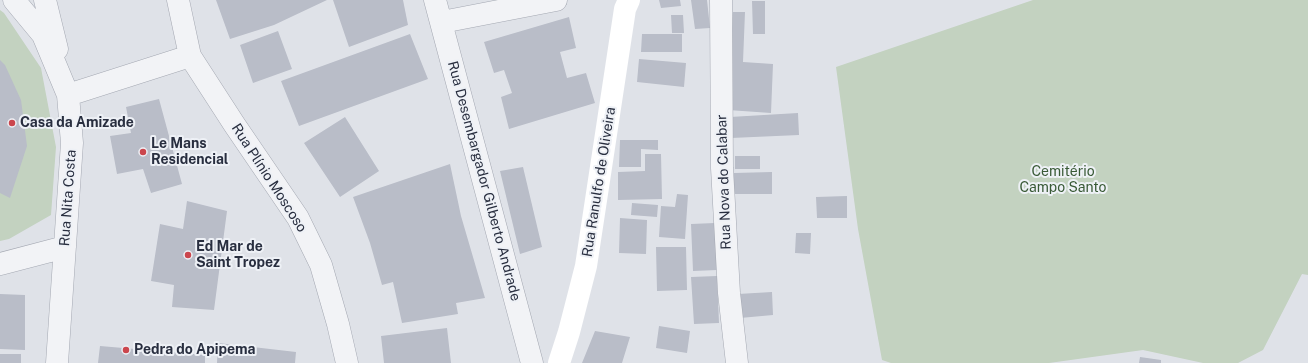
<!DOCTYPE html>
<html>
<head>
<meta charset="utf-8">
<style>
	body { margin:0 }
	canvas { display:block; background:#dfe2e8 }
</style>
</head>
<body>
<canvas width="1308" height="363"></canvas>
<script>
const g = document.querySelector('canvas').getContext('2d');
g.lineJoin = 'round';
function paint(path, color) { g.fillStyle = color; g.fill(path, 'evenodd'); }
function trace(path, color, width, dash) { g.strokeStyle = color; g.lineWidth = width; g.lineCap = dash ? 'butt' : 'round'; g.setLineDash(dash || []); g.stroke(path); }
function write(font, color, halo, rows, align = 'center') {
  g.font = font + ' "Public Sans",sans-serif'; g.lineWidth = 4; g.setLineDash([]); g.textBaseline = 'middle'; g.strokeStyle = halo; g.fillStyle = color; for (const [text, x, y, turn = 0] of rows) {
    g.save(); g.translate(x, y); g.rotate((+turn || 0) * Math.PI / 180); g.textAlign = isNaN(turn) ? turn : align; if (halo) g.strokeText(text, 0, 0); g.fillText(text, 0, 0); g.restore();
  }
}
const green = new Path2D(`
	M 1033,0 L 1308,0 L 1308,275 L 1302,274 L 1263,350 L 1238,363 L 1203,363 L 1143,350 L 1049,363 L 891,363 L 882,360 L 858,229 L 836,67 Z
	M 0,10 L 4,13 L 41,68 L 56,147 L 51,215 L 9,239 L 0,241 Z`);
const building = new Path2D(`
	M 216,0 L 327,0 L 274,25 L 230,39 Z
	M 333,0 L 403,0 L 408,25 L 349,47 Z
	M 659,0 L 680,0 L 681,6 L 661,8 Z
	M 691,0 L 707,0 L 710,28 L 695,29 Z
	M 752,1 L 765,1 L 765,34 L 753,34 Z
	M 733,12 L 745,12 L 743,62 L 773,64 L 771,113 L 728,110 Z
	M 671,15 L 683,15 L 684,33 L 672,33 Z
	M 569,17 L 576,48 L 560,52 L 567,78 L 586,73 L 595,103 L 509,129 L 501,97 L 512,93 L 504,70 L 494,73 L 484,42 Z
	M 278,31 L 292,69 L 253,83 L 240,45 Z
	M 410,34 L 428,79 L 299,126 L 281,81 Z
	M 642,34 L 682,34 L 682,52 L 641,52 Z
	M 639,59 L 686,63 L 684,87 L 637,82 Z
	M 0,60 L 5,65 L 21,100 L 27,146 L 10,198 L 0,193 Z
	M 159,99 L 182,184 L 151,193 L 143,169 L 117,174 L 110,136 L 131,133 L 126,107 Z
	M 798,113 L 799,135 L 731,138 L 730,117 Z
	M 345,117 L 379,171 L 340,197 L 304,143 Z
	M 620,140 L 658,140 L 658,150 L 641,149 L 641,167 L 619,167 Z
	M 645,154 L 661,154 L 662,199 L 618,200 L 618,172 L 645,171 Z
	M 735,156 L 760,156 L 760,169 L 735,169 Z
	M 450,164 L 461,216 L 485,298 L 456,303 L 458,314 L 402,323 L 393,282 L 382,285 L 370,243 L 353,197 Z
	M 523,167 L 542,247 L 520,254 L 500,171 Z
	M 772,172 L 772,194 L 734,194 L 734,173 Z
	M 677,194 L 688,195 L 685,239 L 659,237 L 661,206 L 675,207 Z
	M 847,196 L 847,218 L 817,218 L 816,197 Z
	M 187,201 L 227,211 L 214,310 L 172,307 L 174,285 L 151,281 L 160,224 L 183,229 Z
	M 632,203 L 658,205 L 657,217 L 631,215 Z
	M 620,218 L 647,220 L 646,254 L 619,253 Z
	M 715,223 L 717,270 L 693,271 L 691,224 Z
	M 796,233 L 811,233 L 810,254 L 795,253 Z
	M 656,247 L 686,247 L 687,290 L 657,291 Z
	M 717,276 L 719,323 L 694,324 L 691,277 Z
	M 772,292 L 773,315 L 740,318 L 738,294 Z
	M 0,294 L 25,295 L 25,350 L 0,349 Z
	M 659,326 L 690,331 L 687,353 L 656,348 Z
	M 447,328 L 451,363 L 384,363 L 381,336 Z
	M 595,331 L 630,337 L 622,363 L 582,363 Z
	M 218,343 L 296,352 L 295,363 L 217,363 Z
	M 100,346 L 205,355 L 205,363 L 98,363 Z
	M 0,354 L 21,354 L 21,363 L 0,363 Z
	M 1140,357 L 1161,360 L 1161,363 L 1139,363 Z`);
const street = new Path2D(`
	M 14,0 L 43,35 L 68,95 L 72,143 L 57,363
	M 45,0 L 57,49
	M 178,0 L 190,56 L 234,124 L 298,218 L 321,265 L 338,324 L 347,363
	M 435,0 L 532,363
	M 721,0 L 722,168 L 729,293 L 737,363
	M 442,22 L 556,0
	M 68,95 L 190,56
	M 0,264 L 65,247`);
const secondary = new Path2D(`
	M 559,363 L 569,332 L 586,266 L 625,9 L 629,0`);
const markers = [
	[12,123,4,"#cb464d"],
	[143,152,4,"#cb464d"],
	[188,255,4,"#cb464d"],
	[126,350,4,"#cb464d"]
];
const poiNames = [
	["Casa da Amizade",20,123],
	["Le Mans",151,144],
	["Residencial",151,160],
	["Ed Mar de",196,247],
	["Saint Tropez",196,263],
	["Pedra do Apipema",134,350]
];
const parkNames = [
	["Cemitério",1063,172],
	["Campo Santo",1063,188]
];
const streetNames = [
	["Rua Plínio Moscoso",269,178,57],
	["Rua Desembargador Gilberto Andrade",484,181,75],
	["Rua Ranulfo de Oliveira",599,182,-81],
	["Rua Nova do Calabar",724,182,-92],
	["Rua Nita Costa",68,198,-86]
];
paint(green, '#c3d2c0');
paint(building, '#b9bdc8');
trace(street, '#a4a8b2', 23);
trace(street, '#f2f3f6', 22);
trace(secondary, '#fff', 22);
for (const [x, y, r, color] of markers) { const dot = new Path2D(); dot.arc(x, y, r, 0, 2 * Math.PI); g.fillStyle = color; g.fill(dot); trace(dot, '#eef1f6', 1.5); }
write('bold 14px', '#282e3f', '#eef1f6', poiNames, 'left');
write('14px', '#395a36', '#eef1f6', parkNames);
write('14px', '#282e3f', '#eef1f6', streetNames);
</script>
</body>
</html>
